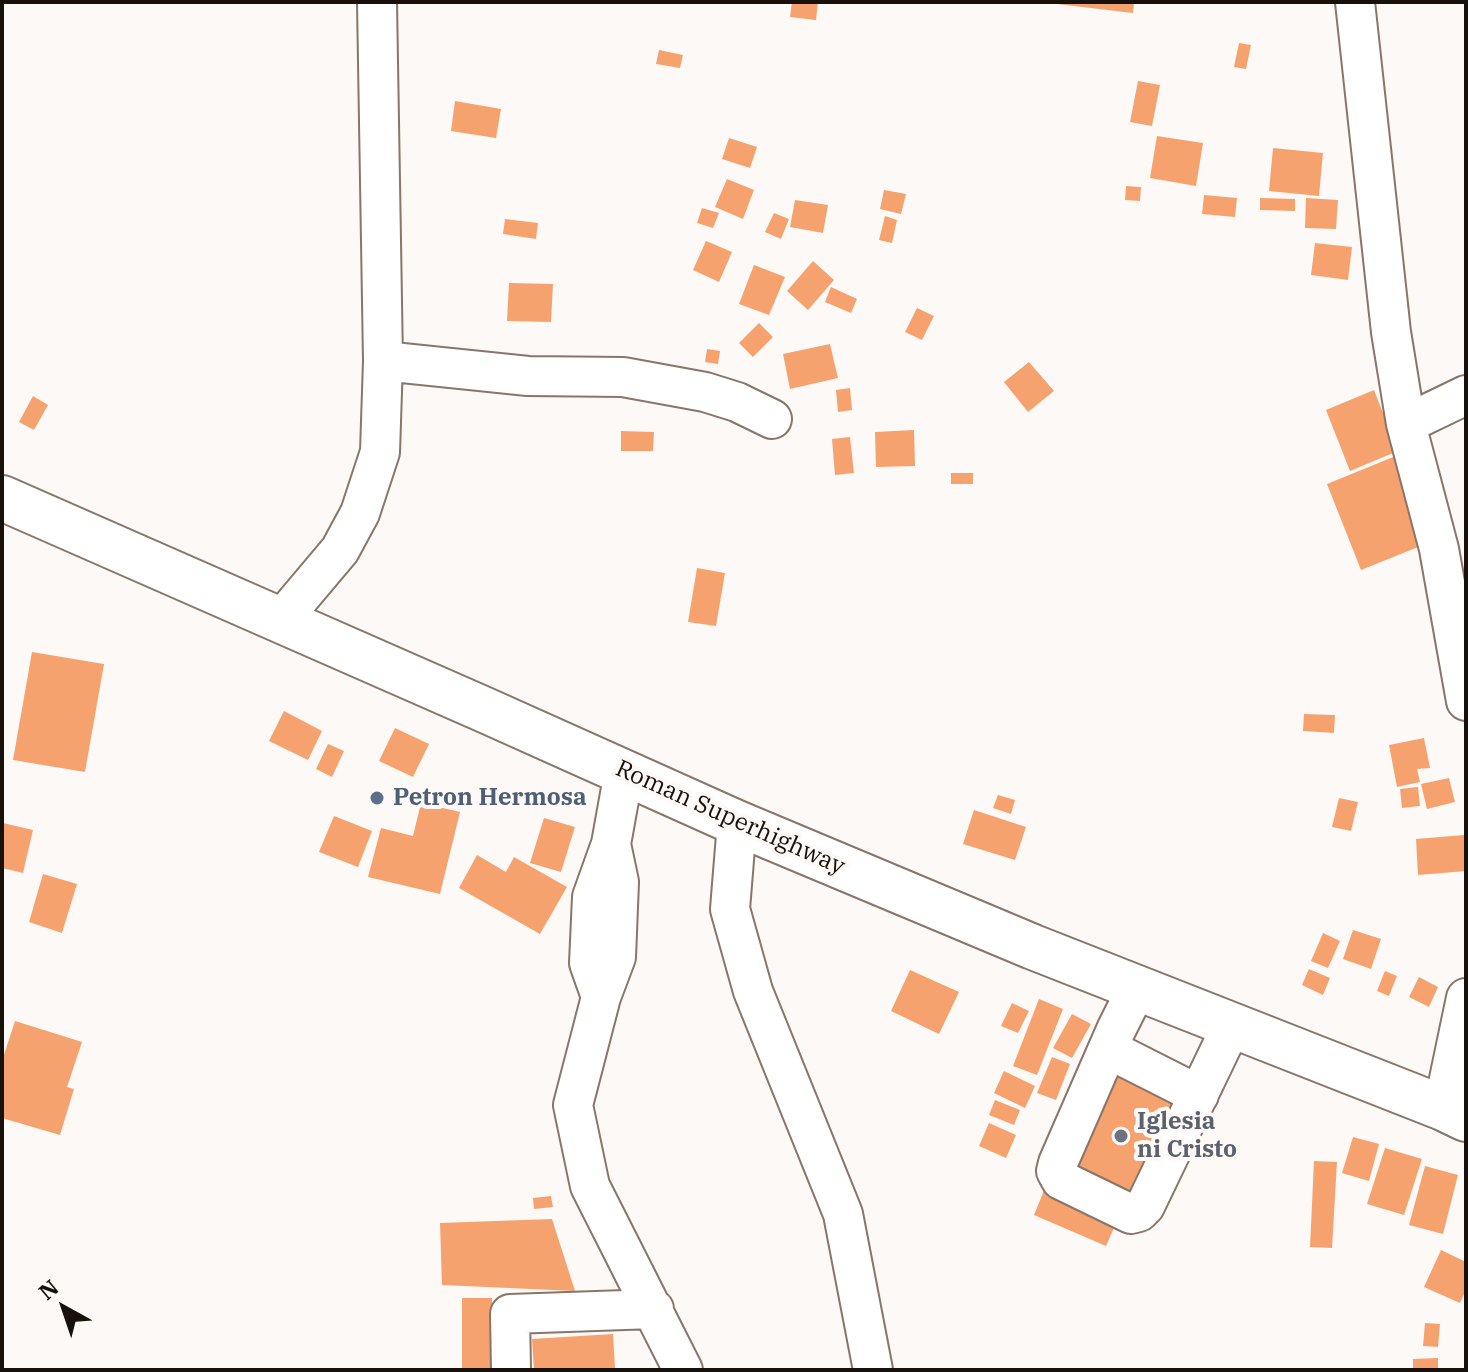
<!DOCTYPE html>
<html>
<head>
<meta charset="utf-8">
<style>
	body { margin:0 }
	#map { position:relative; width:1468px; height:1372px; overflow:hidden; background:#fdf9f6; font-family:"IBM Plex Serif",serif }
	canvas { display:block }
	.frame { position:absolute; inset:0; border:4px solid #17100b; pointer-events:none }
	.north { position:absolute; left:24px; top:1268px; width:80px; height:80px; -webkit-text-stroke:6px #fdf9f6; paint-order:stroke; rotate:320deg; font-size:22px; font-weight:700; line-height:32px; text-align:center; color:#17100b }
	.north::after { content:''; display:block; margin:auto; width:28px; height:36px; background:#17100b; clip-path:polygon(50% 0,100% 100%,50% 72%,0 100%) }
</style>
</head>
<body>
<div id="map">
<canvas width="1468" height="1372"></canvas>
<div class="frame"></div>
<div class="north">N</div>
</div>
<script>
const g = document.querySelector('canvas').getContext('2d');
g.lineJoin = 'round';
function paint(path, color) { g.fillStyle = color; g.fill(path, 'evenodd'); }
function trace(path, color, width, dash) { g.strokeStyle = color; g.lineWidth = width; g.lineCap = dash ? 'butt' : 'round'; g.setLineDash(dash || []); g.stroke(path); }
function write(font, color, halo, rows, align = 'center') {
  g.font = font + ' "IBM Plex Serif",serif'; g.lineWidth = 8; g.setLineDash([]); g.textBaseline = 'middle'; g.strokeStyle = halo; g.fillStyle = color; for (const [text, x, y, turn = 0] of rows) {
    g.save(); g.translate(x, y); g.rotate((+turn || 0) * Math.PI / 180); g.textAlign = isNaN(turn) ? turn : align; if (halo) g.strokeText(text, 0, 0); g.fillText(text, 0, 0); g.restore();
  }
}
const building = new Path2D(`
	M 792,2 L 818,2 L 816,20 L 790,17 Z
	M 1057,2 L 1134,2 L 1133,13 L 1057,4 Z
	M 1239,43 L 1251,45 L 1246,69 L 1234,67 Z
	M 659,50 L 683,55 L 680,68 L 656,64 Z
	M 1138,81 L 1160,85 L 1152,126 L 1130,122 Z
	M 455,101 L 501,109 L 496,138 L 451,131 Z
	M 1157,136 L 1203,143 L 1196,186 L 1150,178 Z
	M 729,138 L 757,147 L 750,168 L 722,159 Z
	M 1273,148 L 1323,153 L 1319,196 L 1269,191 Z
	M 727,179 L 754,190 L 743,219 L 715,207 Z
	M 1126,186 L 1141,187 L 1140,201 L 1125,200 Z
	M 884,190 L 906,194 L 901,214 L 880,209 Z
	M 1204,195 L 1237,198 L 1235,217 L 1202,214 Z
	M 1260,198 L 1295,199 L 1295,211 L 1260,210 Z
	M 1306,198 L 1338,200 L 1336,229 L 1305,228 Z
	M 795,200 L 828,205 L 823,233 L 790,227 Z
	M 702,208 L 719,213 L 713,228 L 697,223 Z
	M 774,213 L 789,219 L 781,239 L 765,232 Z
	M 885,216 L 897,220 L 892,243 L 879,240 Z
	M 505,219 L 538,223 L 536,239 L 503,234 Z
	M 706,241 L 732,252 L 719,282 L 693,270 Z
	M 1315,243 L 1352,247 L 1348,280 L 1311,275 Z
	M 813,261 L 834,280 L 808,310 L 787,291 Z
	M 754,265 L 785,277 L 769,315 L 739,304 Z
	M 509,283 L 553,284 L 551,322 L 507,321 Z
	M 831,287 L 857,299 L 851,313 L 825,302 Z
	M 917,308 L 934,316 L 922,340 L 905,332 Z
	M 759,323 L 773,337 L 753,357 L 739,343 Z
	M 830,344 L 838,378 L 790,389 L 783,354 Z
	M 707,349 L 720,351 L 718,364 L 705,362 Z
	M 1029,362 L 1054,391 L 1028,412 L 1004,382 Z
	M 850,388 L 852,410 L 838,412 L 836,390 Z
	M 1374,390 L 1398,451 L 1350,471 L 1326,410 Z
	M 33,396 L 48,405 L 34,430 L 19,422 Z
	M 914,430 L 915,466 L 876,467 L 875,432 Z
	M 621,431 L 654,432 L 653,451 L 621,451 Z
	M 850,437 L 854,473 L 835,475 L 832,439 Z
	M 1398,455 L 1433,541 L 1361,570 L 1327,484 Z
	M 951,473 L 973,473 L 973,484 L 951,484 Z
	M 697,568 L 725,573 L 716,626 L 688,622 Z
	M 32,652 L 104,664 L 85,772 L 13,760 Z
	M 284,711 L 322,731 L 308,760 L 269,741 Z
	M 1304,714 L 1335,715 L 1334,733 L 1303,731 Z
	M 395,728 L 429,744 L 413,777 L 379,761 Z
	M 1424,738 L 1430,768 L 1417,769 L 1420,782 L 1397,787 L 1389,745 Z
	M 328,744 L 344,751 L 332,777 L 316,769 Z
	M 1449,778 L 1455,802 L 1427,809 L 1421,784 Z
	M 1418,787 L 1420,806 L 1402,808 L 1400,789 Z
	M 998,795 L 1015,800 L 1011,814 L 993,808 Z
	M 1339,798 L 1358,802 L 1351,831 L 1332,827 Z
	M 421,803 L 460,812 L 440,894 L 368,877 L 381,828 L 413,836 Z
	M 974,810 L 1026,827 L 1015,860 L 963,844 Z
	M 334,816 L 372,831 L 358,867 L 319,852 Z
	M 544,818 L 575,827 L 561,872 L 530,863 Z
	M 3,823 L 33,830 L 23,873 L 2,868 Z
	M 1464,835 L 1466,871 L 1418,875 L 1416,839 Z
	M 477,855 L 506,872 L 514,857 L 567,887 L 540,934 L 459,888 Z
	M 43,874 L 77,884 L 62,933 L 29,922 Z
	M 1353,930 L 1381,939 L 1371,969 L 1343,959 Z
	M 1323,933 L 1340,941 L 1328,968 L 1311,961 Z
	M 1309,969 L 1330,978 L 1323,995 L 1302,985 Z
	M 910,970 L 959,992 L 939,1034 L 891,1011 Z
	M 1385,971 L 1397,976 L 1389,996 L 1377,991 Z
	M 1419,977 L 1438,987 L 1429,1007 L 1409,997 Z
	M 1039,999 L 1063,1009 L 1037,1075 L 1013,1066 Z
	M 1012,1003 L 1029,1011 L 1018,1033 L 1001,1026 Z
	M 1072,1014 L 1091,1024 L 1072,1058 L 1053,1048 Z
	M 15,1021 L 82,1042 L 67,1087 L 74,1089 L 60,1135 L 2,1118 L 2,1061 Z
	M 1052,1057 L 1070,1064 L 1056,1100 L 1037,1093 Z
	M 1004,1071 L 1035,1086 L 1025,1108 L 994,1093 Z
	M 1116,1074 L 1173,1101 L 1127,1197 L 1070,1170 Z
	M 995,1100 L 1020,1110 L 1014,1125 L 989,1115 Z
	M 989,1123 L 1016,1135 L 1006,1158 L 979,1146 Z
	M 1353,1137 L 1379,1144 L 1369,1181 L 1342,1173 Z
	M 1385,1148 L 1422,1159 L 1404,1215 L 1367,1204 Z
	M 1314,1161 L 1337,1162 L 1332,1248 L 1310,1247 Z
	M 1425,1166 L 1458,1175 L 1443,1234 L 1409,1225 Z
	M 1045,1188 L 1118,1219 L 1106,1246 L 1034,1215 Z
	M 551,1196 L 553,1207 L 534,1209 L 533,1198 Z
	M 552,1219 L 575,1291 L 442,1285 L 440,1223 Z
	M 1441,1250 L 1466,1262 L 1466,1290 L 1460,1303 L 1424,1287 Z
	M 462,1298 L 492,1298 L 492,1370 L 462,1370 Z
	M 1425,1323 L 1440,1324 L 1438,1347 L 1423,1346 Z
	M 613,1334 L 615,1368 L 534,1370 L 532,1339 Z
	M 1438,1358 L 1438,1370 L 1413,1370 L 1413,1359 Z`);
const minor = new Path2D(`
	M 1355,2 L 1391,332 L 1406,424 L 1439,549 L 1466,701
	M 383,361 L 528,376 L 623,377 L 705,392 L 737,402 L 772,419
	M 1406,424 L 1466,395
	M 281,620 L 340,550 L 360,513 L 380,452 L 383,361 L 377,2
	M 737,823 L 730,909 L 753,991 L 843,1214 L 873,1370
	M 611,844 L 619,882 L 616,957 L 601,997 L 573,1105 L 590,1186 L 683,1370
	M 1137,988 L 1116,1030 L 1058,1163 L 1056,1171 L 1061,1180 L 1131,1214 L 1139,1212 L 1145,1206 L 1232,1025
	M 601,997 L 589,963 L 592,897 L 611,844 L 624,772
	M 1108,1049 L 1199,1095
	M 1443,1108 L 1466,998
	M 511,1370 L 510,1314 L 654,1309`);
const major = new Path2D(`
	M 2,498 L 485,710 L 737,823 L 1033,947 L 1443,1108 L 1466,1119`);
const markers = [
	[377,798,8,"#5c6f8a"],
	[1121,1136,8,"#6b7280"]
];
const serviceNames = [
	["Petron Hermosa",393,798]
];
const streetNames = [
	["Roman Superhighway",730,818,24]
];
const worshipNames = [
	["Iglesia",1137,1122],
	["ni Cristo",1137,1150]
];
paint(building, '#f6a26f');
trace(minor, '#897569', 42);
trace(major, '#897569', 48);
trace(minor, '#fff', 38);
trace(major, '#fff', 44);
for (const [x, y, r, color] of markers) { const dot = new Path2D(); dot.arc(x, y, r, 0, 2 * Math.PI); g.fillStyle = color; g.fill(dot); trace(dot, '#fdf9f6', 3); }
write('bold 24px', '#4e5e75', '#fdf9f6', serviceNames, 'left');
write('24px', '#17100b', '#fdf9f6', streetNames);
write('bold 24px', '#5b616d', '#fdf9f6', worshipNames, 'left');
</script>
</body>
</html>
